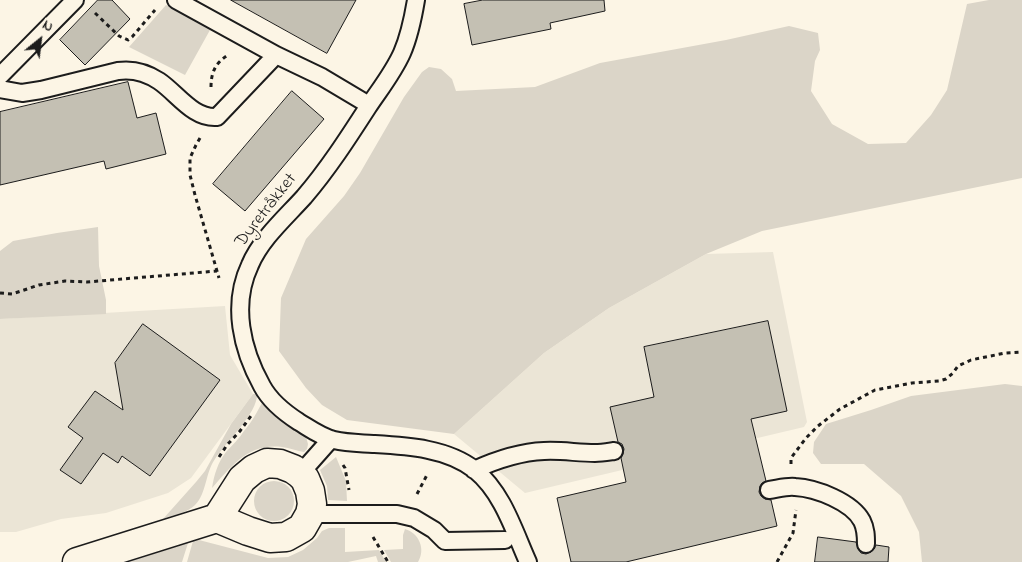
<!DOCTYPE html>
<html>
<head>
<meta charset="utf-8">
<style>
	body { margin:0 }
	#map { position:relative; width:1022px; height:562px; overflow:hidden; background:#fcf5e5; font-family:"Indie Flower",sans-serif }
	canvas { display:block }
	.north { position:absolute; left:15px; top:15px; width:50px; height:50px; -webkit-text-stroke:4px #fcf5e5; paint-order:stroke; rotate:29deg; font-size:14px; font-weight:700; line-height:20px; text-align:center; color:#1c1c1c }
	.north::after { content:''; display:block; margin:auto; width:18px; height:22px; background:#1c1c1c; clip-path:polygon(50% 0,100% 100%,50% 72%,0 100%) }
</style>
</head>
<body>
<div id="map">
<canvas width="1022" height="562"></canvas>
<div class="north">N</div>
</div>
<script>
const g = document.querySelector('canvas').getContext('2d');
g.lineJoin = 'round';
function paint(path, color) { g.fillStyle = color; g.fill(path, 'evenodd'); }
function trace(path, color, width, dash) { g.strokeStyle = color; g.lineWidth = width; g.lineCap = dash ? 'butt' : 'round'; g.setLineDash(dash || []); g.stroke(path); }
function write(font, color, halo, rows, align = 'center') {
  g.font = font + ' "Indie Flower",sans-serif'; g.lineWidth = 5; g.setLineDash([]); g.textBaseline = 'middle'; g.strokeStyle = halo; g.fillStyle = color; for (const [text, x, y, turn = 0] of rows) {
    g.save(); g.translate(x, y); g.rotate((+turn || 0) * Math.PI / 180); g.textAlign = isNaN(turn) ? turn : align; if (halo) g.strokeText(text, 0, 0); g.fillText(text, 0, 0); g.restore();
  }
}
const built = new Path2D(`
	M 773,252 L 807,422 L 804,427 L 525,493 L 454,434 L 544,353 L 609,308 L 706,254 Z
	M 225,306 L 230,355 L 253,394 L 191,478 L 168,493 L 106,513 L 61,519 L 16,532 L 0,532 L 0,319 Z`);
const green = new Path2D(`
	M 989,0 L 1022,0 L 1022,178 L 762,231 L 706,254 L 609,308 L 544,353 L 454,434 L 347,420 L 322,405 L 306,388 L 279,351 L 281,298 L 306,239 L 344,196 L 360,173 L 404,97 L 422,72 L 429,67 L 441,69 L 452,79 L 456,91 L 535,87 L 600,63 L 726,40 L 789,26 L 818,33 L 820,50 L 815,61 L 811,91 L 832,124 L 868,144 L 906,143 L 931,115 L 947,90 L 967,4 Z
	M 166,5 L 210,30 L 185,75 L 129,47 Z
	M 98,227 L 99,266 L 106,300 L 106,314 L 0,319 L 0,251 L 13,241 L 57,233 Z
	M 1005,384 L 1022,386 L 1022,562 L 922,562 L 919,532 L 901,496 L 864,464 L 821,464 L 813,453 L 814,442 L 826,424 L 871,410 L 911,396 Z
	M 253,394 L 257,394 C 258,413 225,443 215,459 C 205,473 207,493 195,505 C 187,513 173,515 163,519 L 196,482 L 205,471 L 231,424 Z
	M 263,401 L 277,416 L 306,437 L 308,444 L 307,449 L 304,452 C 297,451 290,448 282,447 C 248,443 232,466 212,488 C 214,475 218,462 226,452 C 232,445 239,439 244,431 C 252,422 257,412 263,401 Z
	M 336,457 L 346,481 L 347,501 L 328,500 L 327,486 L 320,470 Z
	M254 501a20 20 0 1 1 40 0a20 20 0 1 1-40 0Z
	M 329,528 L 345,528 L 345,552 L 379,550 L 386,562 L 378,562 L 376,556 L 348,562 L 187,562 L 193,541 L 199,540 L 268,558 L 288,557 L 303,550 L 317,538 L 322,531 Z
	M 405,529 C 419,533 426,549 418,562 L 391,562 L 384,550 L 403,549 L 403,535 Z
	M 188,543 L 182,562 L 128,562 Z`);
const building = new Path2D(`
	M 98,0 L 112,0 L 130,19 L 85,65 L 60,40 Z
	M 231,0 L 356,0 L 327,53 Z
	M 483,0 L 604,0 L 605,11 L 550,23 L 551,29 L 472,45 L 464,4 Z
	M 128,82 L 137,118 L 156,113 L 166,154 L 106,169 L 104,161 L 0,185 L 0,112 Z
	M 292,91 L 324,119 L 245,211 L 213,184 Z
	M 768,321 L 787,411 L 751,419 L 766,481 L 762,483 L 760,486 L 759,492 L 761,496 L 765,499 L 771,500 L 777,526 L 626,562 L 571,562 L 557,498 L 626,482 L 621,458 L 623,454 L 624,449 L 622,444 L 618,442 L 610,407 L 654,397 L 644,347 Z
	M 143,324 L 220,380 L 150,476 L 122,456 L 118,463 L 103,453 L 81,484 L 60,470 L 83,438 L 68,427 L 95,391 L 123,410 L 115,363 Z
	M 818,537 L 856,542 L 858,549 L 861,553 L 866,554 L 871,552 L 874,549 L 876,545 L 889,547 L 888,562 L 815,562 Z`);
const path = new Path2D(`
	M 95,13 L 119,36 L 128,40 L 132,37 L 155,10
	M 211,87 C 211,73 215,63 228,55
	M 200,138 L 196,145 L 190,158 L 190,175 L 195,195 L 219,278
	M 0,293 L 12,294 L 39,285 L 65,281 L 87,282 L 217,271
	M 219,457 L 227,445 L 240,431 L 253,413
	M 791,464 L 791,458 L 806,438 L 818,426 L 840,409 L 875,390 L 912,383 L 939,381 L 946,379 L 953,373 L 958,366 L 971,360 L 1005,353 L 1022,352
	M 343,465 L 345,468 L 349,490
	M 417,494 L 428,473
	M 373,537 L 388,562
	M 777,562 L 793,533 L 796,510`);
const service = new Path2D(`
	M 176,0 L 276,55 L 322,77 L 369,105
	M 416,0 C 413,18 409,37 402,53 C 393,73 380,89 368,107 C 348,138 328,169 304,197 C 285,218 261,239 250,265 C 231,305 242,350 262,386 C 270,401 285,413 299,422 C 309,428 321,437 334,440 C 347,443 359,443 373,444 C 407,446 447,448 475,470 C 503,493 514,531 528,562
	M 0,76 L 75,0
	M 0,89 L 22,93 L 41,90 L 118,71 C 132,69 147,73 159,81 C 177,93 193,119 217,117 L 276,55
	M 474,470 C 496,460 520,452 544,451 C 561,450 578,453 595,453 C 601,453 607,452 614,451
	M 300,474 L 331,439
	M 769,490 C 777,489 787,486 795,487 C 816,488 852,502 862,521 C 866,529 866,536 866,544
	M 310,514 L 397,514 L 414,518 L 434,530 L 445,541 L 505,540`);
const minor = new Path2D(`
	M 77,562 L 217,518 L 242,479 L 254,469 L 267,463 L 280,464 L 293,469 L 300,474 L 305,479 L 310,491 L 312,504 L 310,514 L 302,528 L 286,537 L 270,538 L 248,531 L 217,518`);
const streetNames = [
	["Dyretråkket",267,211,-52]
];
paint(built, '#ebe5d6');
paint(green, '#dbd5c8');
paint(building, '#c4c0b3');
trace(building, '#1c1c1c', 1);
trace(service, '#1c1c1c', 20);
trace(minor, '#1c1c1c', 31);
trace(path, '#1c1c1c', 3, [4, 4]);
trace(service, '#fcf5e5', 16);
trace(minor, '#fcf5e5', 28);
write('18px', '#1c1c1c', '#fcf5e5', streetNames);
</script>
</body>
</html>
